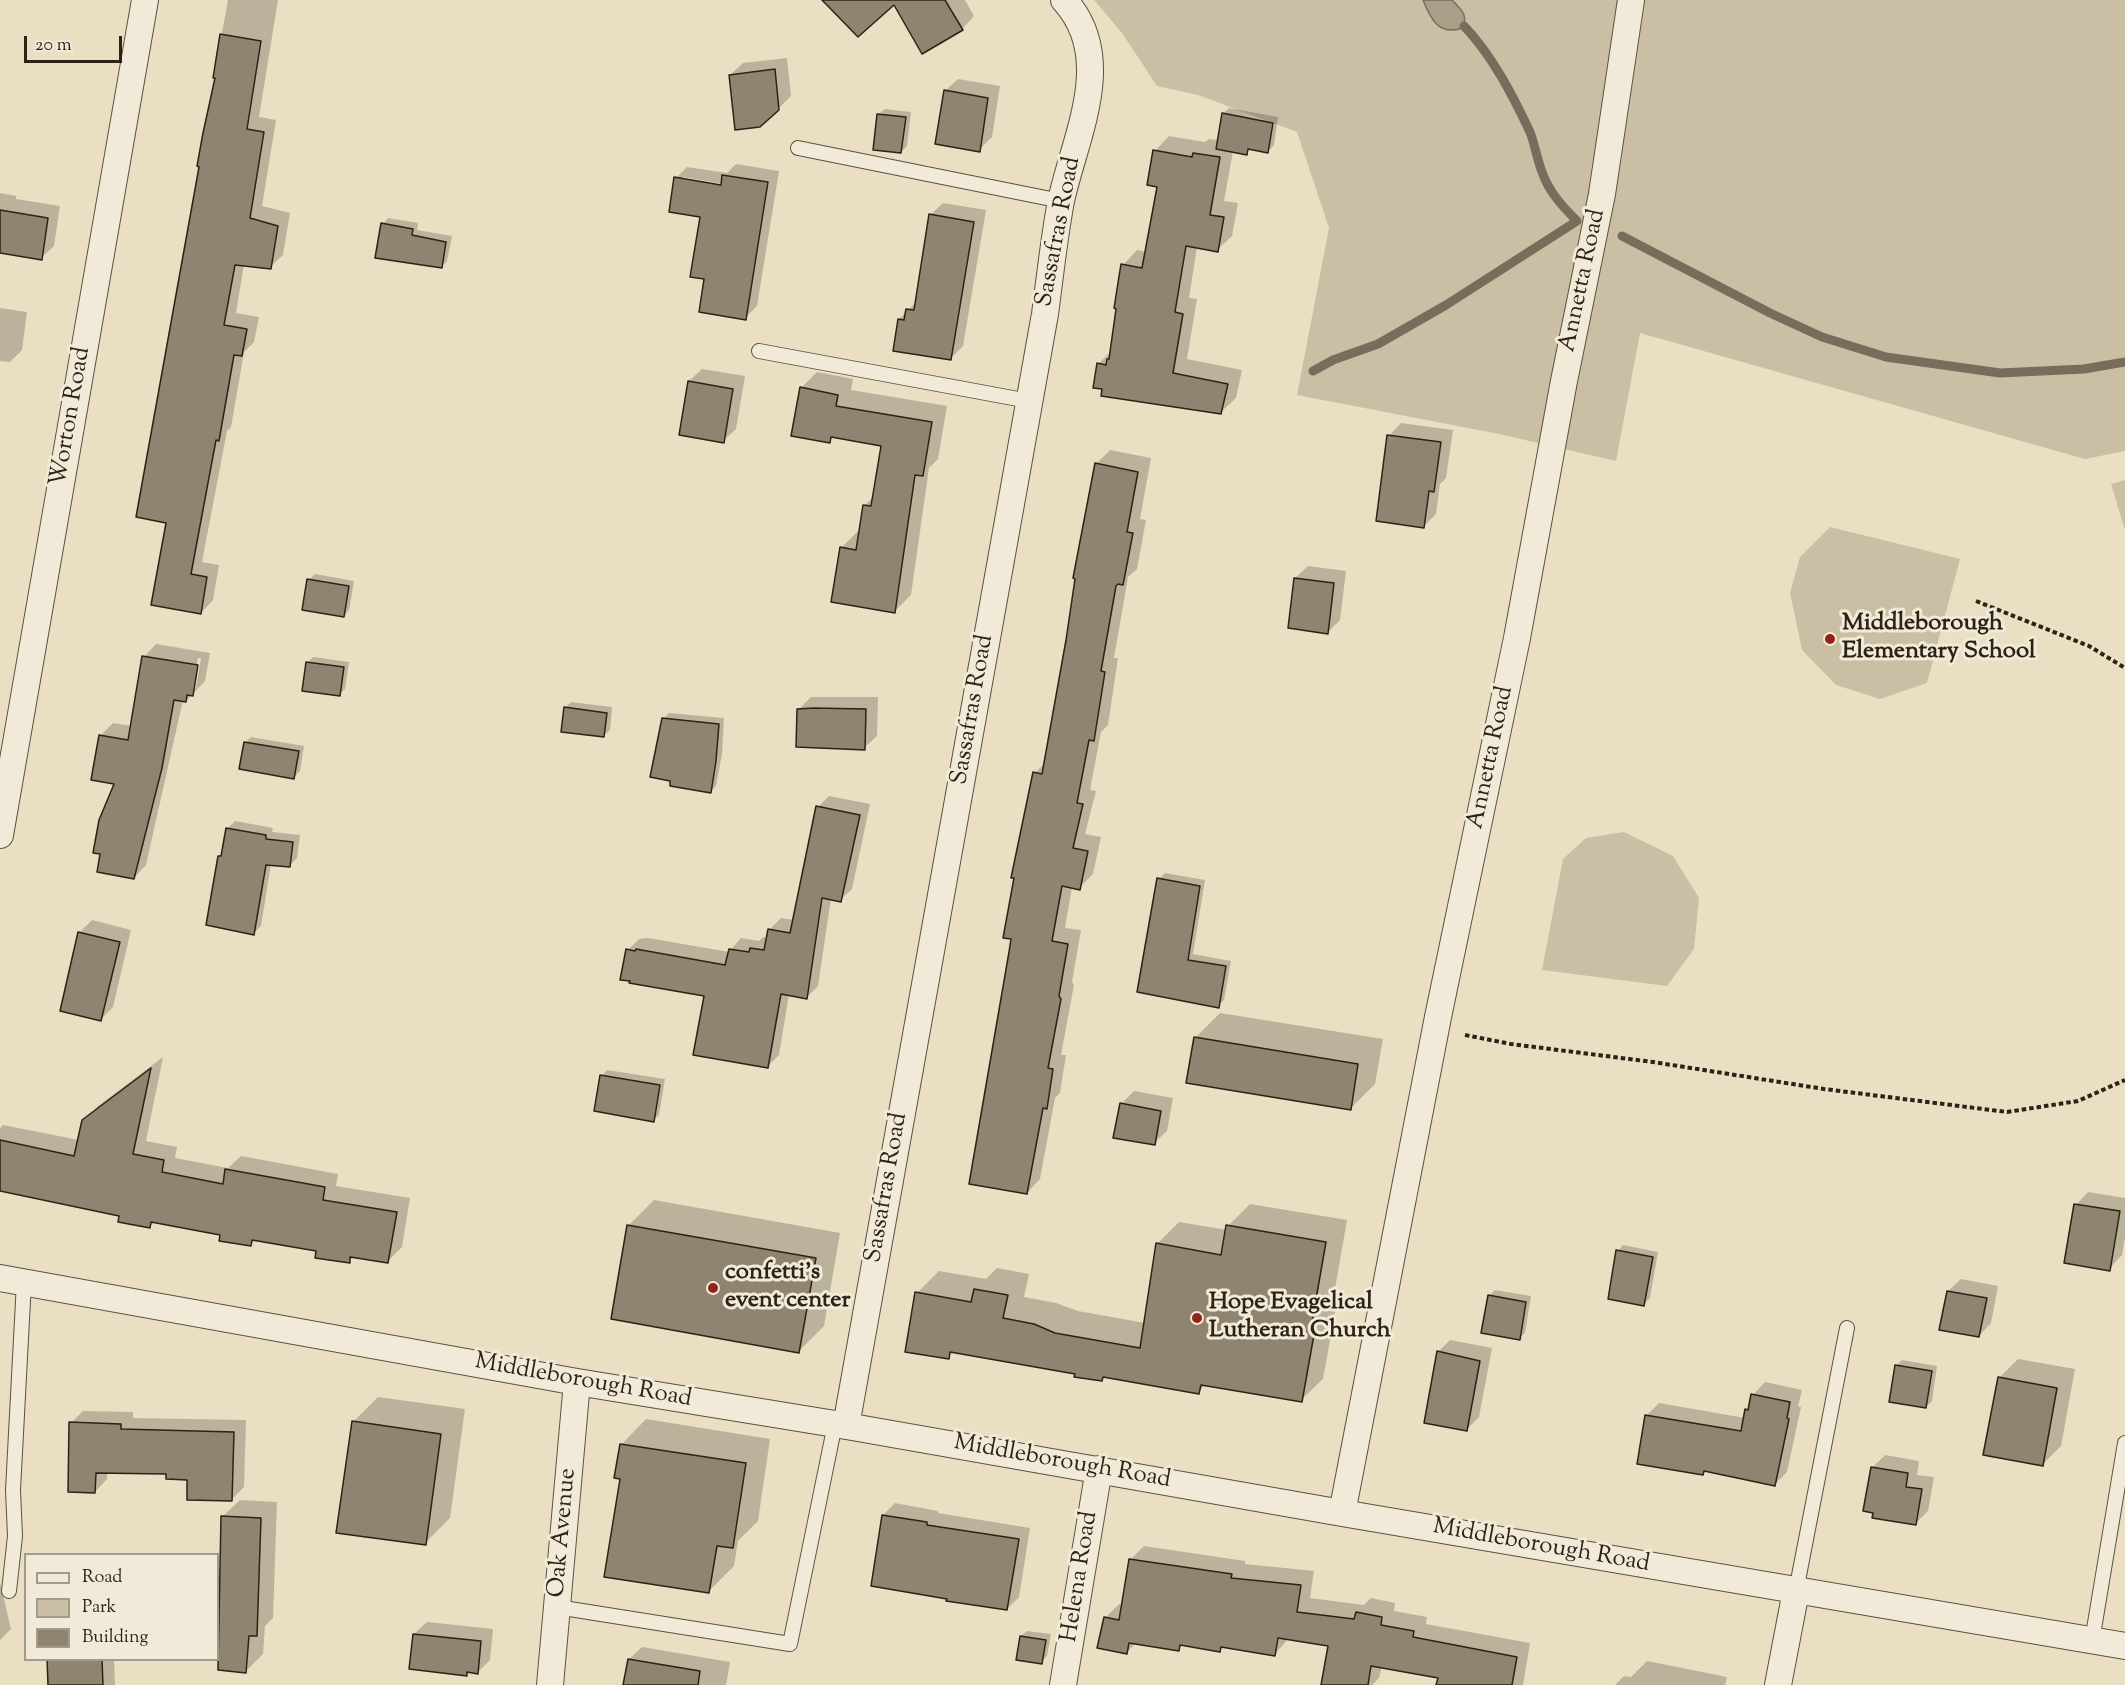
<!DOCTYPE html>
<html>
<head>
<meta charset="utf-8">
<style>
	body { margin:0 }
	#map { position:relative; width:2125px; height:1685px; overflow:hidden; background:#eadfc3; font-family:"Sorts Mill Goudy",serif }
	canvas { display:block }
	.legend { position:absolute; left:24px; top:1553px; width:195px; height:108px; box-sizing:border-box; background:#f1ead8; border:2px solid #a29a8a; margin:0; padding:8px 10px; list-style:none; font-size:18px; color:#2c2215 }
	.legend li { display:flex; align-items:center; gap:12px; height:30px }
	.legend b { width:30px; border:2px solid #a29a8a }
	.scale { position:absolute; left:24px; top:36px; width:98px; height:27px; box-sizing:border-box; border:3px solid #2c2215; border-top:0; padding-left:8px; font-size:18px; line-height:21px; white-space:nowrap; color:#2c2215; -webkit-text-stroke:4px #f1ead8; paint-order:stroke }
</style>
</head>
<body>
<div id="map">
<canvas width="2125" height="1685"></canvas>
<ul class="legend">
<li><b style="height:8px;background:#f1ead8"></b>Road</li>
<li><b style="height:16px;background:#cabfa5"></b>Park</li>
<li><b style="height:16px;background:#8f846f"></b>Building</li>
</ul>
<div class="scale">20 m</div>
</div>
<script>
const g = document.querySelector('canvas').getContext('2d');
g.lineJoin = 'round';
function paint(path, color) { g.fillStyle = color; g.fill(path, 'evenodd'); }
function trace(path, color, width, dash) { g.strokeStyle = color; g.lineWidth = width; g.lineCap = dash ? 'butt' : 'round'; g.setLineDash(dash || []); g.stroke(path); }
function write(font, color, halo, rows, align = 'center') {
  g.font = font + ' "Sorts Mill Goudy",serif'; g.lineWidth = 6; g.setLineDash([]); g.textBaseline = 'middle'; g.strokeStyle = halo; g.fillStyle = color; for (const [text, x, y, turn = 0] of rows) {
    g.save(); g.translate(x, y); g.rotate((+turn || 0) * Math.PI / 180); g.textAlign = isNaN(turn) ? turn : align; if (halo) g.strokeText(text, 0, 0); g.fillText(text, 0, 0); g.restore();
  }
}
const green = new Path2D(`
	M 1094,0 L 2125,0 L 2125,451 L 2085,459 L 1640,333 L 1616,461 L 1499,434 L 1297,395 L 1329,228 L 1297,132 L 1198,95 L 1157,86 L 1122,33 Z
	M 2125,480 L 2125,530 L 2111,484 Z
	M 1830,527 L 1960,559 L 1927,683 L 1880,699 L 1836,685 L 1802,650 L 1790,593 L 1800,557 Z
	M 1624,832 L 1673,856 L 1699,898 L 1694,949 L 1667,986 L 1542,970 L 1563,859 L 1586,838 Z`);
const water = new Path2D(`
	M 1423,0 L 1452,0 C 1461,10 1468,14 1463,28 C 1439,36 1431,20 1423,0 Z`);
const shadow = new Path2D(`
	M 228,0 L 278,0 L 259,117 L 276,120 L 262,206 L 290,213 L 283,255 L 270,267 L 244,264 L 236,313 L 259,317 L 254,342 L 244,352 L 231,427 L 227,431 L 202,562 L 219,565 L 213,600 L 201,613 L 168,521 L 217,60 Z
	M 906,0 L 965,0 L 974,16 L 962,29 Z
	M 787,58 L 791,96 L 778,109 L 730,75 L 743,63 Z
	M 958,79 L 1000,86 L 992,137 L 979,150 L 945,91 Z
	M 1229,108 L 1278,117 L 1274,145 L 1268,151 L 1251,148 L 1246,153 L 1233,151 L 1224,201 L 1238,203 L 1232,236 L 1217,250 L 1197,247 L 1189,298 L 1197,299 L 1187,359 L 1242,370 L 1236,398 L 1221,412 L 1103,388 L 1098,364 L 1112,351 L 1123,265 L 1137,250 L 1147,252 L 1159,186 L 1155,151 L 1169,136 L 1205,142 L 1209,139 L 1219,140 L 1223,114 Z
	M 885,109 L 911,112 L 907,146 L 901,152 L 879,114 Z
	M 736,164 L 779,171 L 757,306 L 745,318 L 706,278 L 701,215 L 676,178 L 687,167 L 727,173 ZM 683,177 L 729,185 L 728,188 L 683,180 Z
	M 0,193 L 16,196 L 16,199 L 60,206 L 54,246 L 41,258 L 0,251 Z
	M 943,203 L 986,210 L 963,346 L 950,359 L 899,319 L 917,301 L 930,215 Z
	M 388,218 L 418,223 L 417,230 L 452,236 L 447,261 L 441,267 L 383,224 Z
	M 0,308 L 27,312 L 22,350 L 10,362 L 0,361 Z
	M 702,369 L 745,376 L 736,429 L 723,441 L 689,381 Z
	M 817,372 L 853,379 L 851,390 L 947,406 L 938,459 L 929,468 L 911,595 L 895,611 L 841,548 L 857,532 L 860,532 L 864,506 L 874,496 L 883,445 L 834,436 L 829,441 L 801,388 Z
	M 1401,423 L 1453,430 L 1446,478 L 1440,484 L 1436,514 L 1423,527 L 1389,436 Z
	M 1110,450 L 1151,458 L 1140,519 L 1146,520 L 1137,569 L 1128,577 L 1114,658 L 1118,658 L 1108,725 L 1101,732 L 1090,790 L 1096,791 L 1085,834 L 1101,837 L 1093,874 L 1079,888 L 1072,887 L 1065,928 L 1081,930 L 1072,982 L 1074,985 L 1061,1055 L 1066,1055 L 1060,1093 L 1055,1098 L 1040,1179 L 1027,1193 L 1010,952 L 1035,773 L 1046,762 L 1096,464 Z
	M 1308,566 L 1346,571 L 1340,620 L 1328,632 L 1295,578 Z
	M 315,574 L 354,581 L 349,610 L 344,616 L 309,580 Z
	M 156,644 L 210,653 L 205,681 L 186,701 L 183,700 L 146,865 L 134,878 L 116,783 L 100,736 L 113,723 L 132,726 L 144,657 ZM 198,658 L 201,658 L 196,688 L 192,692 Z
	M 313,657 L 349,662 L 345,689 L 339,694 L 307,663 Z
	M 811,697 L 878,697 L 877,736 L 864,748 L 799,709 Z
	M 571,702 L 612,707 L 610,730 L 604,735 L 565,708 Z
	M 669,713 L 724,718 L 722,754 L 716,786 L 710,792 L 663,719 Z
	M 251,737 L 304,746 L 300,771 L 294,777 L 245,743 Z
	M 829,796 L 870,804 L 852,889 L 840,900 L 831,898 L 818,986 L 806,998 L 789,994 L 779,1055 L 767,1067 L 705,995 L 628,950 L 639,939 L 648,938 L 729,952 L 741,938 L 759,941 L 763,937 L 768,938 L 770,929 L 781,918 L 794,920 L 818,807 Z
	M 235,821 L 273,828 L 272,832 L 300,835 L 297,858 L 290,865 L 271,864 L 261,926 L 253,934 L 219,856 L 223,853 L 227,829 Z
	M 1165,873 L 1205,880 L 1193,954 L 1231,961 L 1224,1000 L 1218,1006 L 1138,991 L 1159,879 Z
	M 92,920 L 131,930 L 113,1007 L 101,1019 L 79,933 Z
	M 1220,1013 L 1383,1039 L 1375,1084 L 1350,1109 L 1195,1038 Z
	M 163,1057 L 146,1141 L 177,1147 L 175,1158 L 228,1168 L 241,1156 L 338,1174 L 336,1186 L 410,1198 L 402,1247 L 388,1261 L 355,1256 L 349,1261 L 318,1249 L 256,1239 L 250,1245 L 221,1234 L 155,1221 L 150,1227 L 121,1215 L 0,1189 L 0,1128 L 3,1125 L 79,1140 L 84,1121 L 98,1106 Z
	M 607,1070 L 665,1079 L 659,1115 L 653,1120 L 602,1076 Z
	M 1134,1091 L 1173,1098 L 1167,1131 L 1154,1143 L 1121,1104 Z
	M 2088,1192 L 2125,1198 L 2125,1238 L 2122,1255 L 2110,1268 L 2076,1205 Z
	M 654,1200 L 840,1233 L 824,1326 L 799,1351 L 629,1225 Z
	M 1250,1204 L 1347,1220 L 1332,1306 L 1336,1307 L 1323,1379 L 1301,1400 L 1206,1384 L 1198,1392 L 1105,1376 L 1101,1380 L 1077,1373 L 954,1351 L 948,1357 L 917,1293 L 939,1271 L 986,1279 L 997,1268 L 1029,1274 L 1024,1297 L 1056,1303 L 1078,1311 L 1145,1323 L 1157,1244 L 1179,1222 L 1227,1230 L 1228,1226 Z
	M 1623,1245 L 1658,1252 L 1650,1298 L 1644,1304 L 1618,1251 Z
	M 1961,1279 L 1998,1286 L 1991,1323 L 1979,1336 L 1948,1291 Z
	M 1495,1290 L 1531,1296 L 1525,1333 L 1519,1338 L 1489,1296 Z
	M 1450,1340 L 1492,1348 L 1479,1417 L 1467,1429 L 1438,1352 Z
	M 2018,1359 L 2075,1369 L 2061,1446 L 2042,1465 L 1999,1378 Z
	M 1902,1360 L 1937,1366 L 1932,1401 L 1926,1407 L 1896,1366 Z
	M 1765,1382 L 1802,1390 L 1798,1406 L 1801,1407 L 1787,1472 L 1774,1485 L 1706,1470 L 1702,1474 L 1646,1416 L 1659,1403 L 1745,1418 L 1753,1395 Z
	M 378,1397 L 465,1409 L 450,1518 L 425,1543 L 353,1422 Z
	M 83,1411 L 133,1412 L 133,1418 L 246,1420 L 244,1487 L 231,1500 L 189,1478 L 167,1473 L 107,1472 L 107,1479 L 95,1492 L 71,1423 Z
	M 646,1419 L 770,1439 L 758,1521 L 738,1541 L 734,1566 L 709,1591 L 621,1477 L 621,1445 Z
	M 1885,1455 L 1919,1461 L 1917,1475 L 1934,1477 L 1928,1511 L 1916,1523 L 1872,1468 Z
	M 240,1500 L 277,1502 L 273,1618 L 265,1626 L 263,1654 L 246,1671 L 217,1669 L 222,1517 Z
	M 895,1503 L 938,1511 L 938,1513 L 1030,1528 L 1019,1597 L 1007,1609 L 883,1515 Z
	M 1144,1546 L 1245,1561 L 1245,1564 L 1314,1571 L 1310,1598 L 1364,1605 L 1371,1598 L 1395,1603 L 1394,1611 L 1427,1617 L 1426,1624 L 1530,1643 L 1523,1685 L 1438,1685 L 1439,1677 L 1382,1666 L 1379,1678 L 1372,1685 L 1329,1685 L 1330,1644 L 1289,1638 L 1275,1654 L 1224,1646 L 1220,1650 L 1183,1644 L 1178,1649 L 1136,1643 L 1127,1652 L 1105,1618 L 1119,1604 L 1123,1605 L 1130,1560 Z
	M 0,1582 L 11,1629 L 0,1640 Z
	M 427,1622 L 493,1629 L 490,1660 L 478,1672 L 469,1671 L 466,1674 L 414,1634 Z
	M 1027,1631 L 1051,1634 L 1047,1656 L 1041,1662 L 1021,1636 Z
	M 642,1647 L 730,1662 L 726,1685 L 625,1685 L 629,1659 Z
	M 49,1660 L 114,1660 L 115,1685 L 50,1685 Z
	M 1647,1661 L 1727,1677 L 1725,1685 L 1615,1685 L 1624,1676 L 1631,1677 Z`);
const stream = new Path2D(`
	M 1622,236 L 1770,313 L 1822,337 L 1886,357 L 2000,373 L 2084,369 L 2125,362
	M 1313,371 L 1333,360 L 1378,344 L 1446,305 L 1577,221 C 1562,206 1549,192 1542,172 C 1537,159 1535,145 1530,132 C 1513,96 1492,55 1464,26`);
const building = new Path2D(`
	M 822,0 L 945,0 L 963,30 L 922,54 L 894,5 L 858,37 Z
	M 220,34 L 261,41 L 247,129 L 264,132 L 250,218 L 278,226 L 271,269 L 235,265 L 224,325 L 247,329 L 242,356 L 234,355 L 219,441 L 216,440 L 191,574 L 207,577 L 201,614 L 151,605 L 166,523 L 136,517 L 199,167 L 197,166 L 203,133 L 215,78 L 213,78 Z
	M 775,69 L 779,110 L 760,127 L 735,130 L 729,75 Z
	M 944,90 L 988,98 L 980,152 L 935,144 Z
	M 1222,113 L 1273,123 L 1268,153 L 1248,149 L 1247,155 L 1216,149 Z
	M 877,114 L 906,117 L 901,153 L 873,150 Z
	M 1153,150 L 1192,157 L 1193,153 L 1220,157 L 1210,215 L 1224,217 L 1218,252 L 1186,246 L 1175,312 L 1183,314 L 1173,373 L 1228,384 L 1221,414 L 1101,396 L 1102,389 L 1093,388 L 1097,363 L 1106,365 L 1107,359 L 1109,359 L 1116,309 L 1114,308 L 1121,264 L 1142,268 L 1157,187 L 1147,185 Z
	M 722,175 L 768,182 L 746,320 L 699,312 L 704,279 L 690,277 L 700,217 L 669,212 L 674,177 L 721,185 Z
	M 0,210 L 48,218 L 42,260 L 0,253 Z
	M 929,214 L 974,222 L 951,360 L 893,351 L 898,319 L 904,320 L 906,309 L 914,310 Z
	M 381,223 L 413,229 L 412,235 L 446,242 L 442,268 L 375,258 Z
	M 688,381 L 733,389 L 724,443 L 679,435 Z
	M 800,387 L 838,395 L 836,406 L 932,422 L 923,476 L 915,475 L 895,613 L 831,602 L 840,547 L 856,550 L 863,505 L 871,506 L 881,446 L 831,437 L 830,443 L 791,436 Z
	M 1387,435 L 1441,442 L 1434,492 L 1429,491 L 1424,528 L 1376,521 Z
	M 1095,463 L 1138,472 L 1127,532 L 1133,533 L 1123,585 L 1118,584 L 1116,586 L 1101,671 L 1105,672 L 1094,741 L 1089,740 L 1077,803 L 1083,804 L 1073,848 L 1088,851 L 1080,890 L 1062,886 L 1052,941 L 1068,944 L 1059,996 L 1061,999 L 1048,1068 L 1053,1069 L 1047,1109 L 1043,1108 L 1027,1194 L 969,1184 L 1009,952 L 1011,939 L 1003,938 L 1014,878 L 1011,878 L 1033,772 L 1042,774 L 1066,640 L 1075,579 L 1073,578 Z
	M 1294,578 L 1334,583 L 1328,634 L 1288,628 Z
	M 307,579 L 349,586 L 344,617 L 302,610 Z
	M 142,656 L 198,665 L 193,696 L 187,695 L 186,702 L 174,700 L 162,768 L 134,879 L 97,872 L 100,854 L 93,853 L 99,820 L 114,784 L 91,780 L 99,735 L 128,740 Z
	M 306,662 L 344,667 L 340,696 L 302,691 Z
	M 564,707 L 607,713 L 604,737 L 561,732 Z
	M 814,708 L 866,709 L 865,750 L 796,747 L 797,709 Z
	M 662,718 L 719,724 L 716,761 L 711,793 L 670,786 L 670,781 L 650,777 Z
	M 244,742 L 299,751 L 294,779 L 239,769 Z
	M 816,806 L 860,815 L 841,902 L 822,898 L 807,999 L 781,994 L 768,1068 L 693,1055 L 704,996 L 629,983 L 630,981 L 620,980 L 626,949 L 635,951 L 636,949 L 725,965 L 729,949 L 749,952 L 750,948 L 764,950 L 768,929 L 790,933 Z
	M 226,828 L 266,835 L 266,839 L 293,842 L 290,867 L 266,865 L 254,935 L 206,925 L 218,856 L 221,856 Z
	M 1157,878 L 1200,886 L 1188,960 L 1226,966 L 1219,1008 L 1137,992 Z
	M 78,932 L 120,942 L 101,1021 L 60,1011 Z
	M 1194,1037 L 1358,1064 L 1351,1110 L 1186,1083 Z
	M 151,1068 L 133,1154 L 164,1160 L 162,1172 L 223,1184 L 225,1169 L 325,1187 L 323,1200 L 397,1212 L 388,1263 L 350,1257 L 350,1263 L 315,1258 L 316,1251 L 252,1240 L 251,1246 L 219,1241 L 220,1235 L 151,1222 L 150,1228 L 118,1222 L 119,1216 L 0,1191 L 0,1140 L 74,1156 L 82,1120 Z
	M 600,1075 L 660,1085 L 654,1122 L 594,1111 Z
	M 1120,1103 L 1161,1111 L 1155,1145 L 1113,1138 Z
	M 2074,1204 L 2120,1211 L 2110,1271 L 2064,1263 Z
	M 627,1225 L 816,1258 L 799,1353 L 611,1319 Z
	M 1226,1225 L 1326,1242 L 1311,1328 L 1315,1329 L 1302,1402 L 1201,1385 L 1199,1394 L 1103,1377 L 1102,1381 L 1074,1377 L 1075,1374 L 950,1352 L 949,1359 L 905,1352 L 915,1292 L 971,1302 L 974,1289 L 1008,1295 L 1003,1318 L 1034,1324 L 1055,1333 L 1140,1348 L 1156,1243 L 1221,1255 Z
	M 1616,1250 L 1653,1257 L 1644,1306 L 1608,1299 Z
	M 1947,1291 L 1987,1298 L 1979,1337 L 1939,1330 Z
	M 1488,1295 L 1526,1302 L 1520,1340 L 1481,1333 Z
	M 1437,1351 L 1480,1361 L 1467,1431 L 1424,1423 Z
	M 1895,1365 L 1932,1371 L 1926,1408 L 1889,1402 Z
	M 1998,1377 L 2057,1388 L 2043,1466 L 1983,1455 Z
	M 1751,1394 L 1790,1402 L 1787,1418 L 1789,1419 L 1775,1486 L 1704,1471 L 1703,1475 L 1637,1464 L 1645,1415 L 1741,1431 L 1745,1409 L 1748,1410 Z
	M 352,1421 L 441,1434 L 426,1545 L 336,1533 Z
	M 69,1422 L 121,1424 L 121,1429 L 234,1432 L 232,1501 L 187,1500 L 187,1480 L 166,1479 L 166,1474 L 96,1473 L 95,1493 L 68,1492 Z
	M 620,1444 L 746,1463 L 733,1548 L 717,1546 L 709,1593 L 604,1577 L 620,1479 L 614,1478 Z
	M 1871,1467 L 1908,1473 L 1906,1487 L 1922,1489 L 1916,1525 L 1872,1518 L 1873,1513 L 1863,1511 Z
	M 882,1515 L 927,1522 L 927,1525 L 1019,1539 L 1007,1610 L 946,1601 L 947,1599 L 871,1586 Z
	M 221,1516 L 261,1518 L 257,1636 L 249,1636 L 246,1673 L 218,1670 Z
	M 1129,1559 L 1232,1574 L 1231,1578 L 1301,1585 L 1297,1612 L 1354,1619 L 1356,1612 L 1382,1617 L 1381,1625 L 1414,1631 L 1413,1637 L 1517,1657 L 1512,1685 L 1436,1685 L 1438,1678 L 1371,1666 L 1368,1685 L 1321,1685 L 1328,1646 L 1278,1638 L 1275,1656 L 1221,1647 L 1220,1652 L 1180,1645 L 1179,1651 L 1129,1643 L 1127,1654 L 1097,1648 L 1104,1617 L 1119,1620 Z
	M 413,1634 L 481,1641 L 478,1674 L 467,1672 L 467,1676 L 409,1669 Z
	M 1020,1636 L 1046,1640 L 1042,1664 L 1016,1660 Z
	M 47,1659 L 102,1659 L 103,1685 L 48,1685 Z
	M 628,1659 L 700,1671 L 698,1685 L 623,1685 Z`);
const path = new Path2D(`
	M 1976,601 L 2089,646 L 2125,668
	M 1465,1035 L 1511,1044 L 1653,1062 L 1824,1089 L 2007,1112 L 2078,1101 L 2125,1080`);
const lane = new Path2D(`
	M 798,148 L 1061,201
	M 759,351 L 1029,401
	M 9,1591 L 15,1536 L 13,1490 L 24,1282
	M 1796,1591 L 1847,1328
	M 557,1607 L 790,1644 L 835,1424
	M 2092,1641 L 2125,1443`);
const street = new Path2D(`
	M 0,835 L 145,0
	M 0,1278 L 577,1382 L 835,1424 L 1342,1513 L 2125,1646
	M 846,1426 L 1045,314 C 1050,277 1054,238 1061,201 C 1075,136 1117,58 1064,0
	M 1342,1513 L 1438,1017 L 1517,638 L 1564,381 L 1602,194 L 1631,0
	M 550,1685 L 577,1382
	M 1063,1685 L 1099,1469
	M 1778,1685 L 1796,1591`);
const markers = [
	[1830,639,6,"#8f2418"],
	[713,1288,6,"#8f2418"],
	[1197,1318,6,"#8f2418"]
];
const streetNames = [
	["Sassafras Road",1060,232,-79],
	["Annetta Road",1584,281,-78],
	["Worton Road",72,417,-80],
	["Sassafras Road",974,710,-80],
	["Annetta Road",1492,758,-78],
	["Sassafras Road",888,1188,-80],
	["Middleborough Road",583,1382,10],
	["Middleborough Road",1062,1463,10],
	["Oak Avenue",564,1533,-85],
	["Middleborough Road",1541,1547,10],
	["Helena Road",1081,1577,-81]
];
const poiNames = [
	["Middleborough",1842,625],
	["Elementary School",1842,653],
	["confetti's",725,1274],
	["event center",725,1302],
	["Hope Evagelical",1209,1304],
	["Lutheran Church",1209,1332]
];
paint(green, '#cabfa5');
paint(water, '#a99f88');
trace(water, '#776d5a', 1.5);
paint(shadow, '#0003');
trace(stream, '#776d5a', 9);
paint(building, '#8f846f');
trace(building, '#2c2215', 1.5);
trace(lane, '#5c5140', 16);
trace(street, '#5c5140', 28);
trace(path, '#2c2215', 4, [4.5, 3]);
trace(lane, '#f1ead8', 14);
trace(street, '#f1ead8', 26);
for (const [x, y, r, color] of markers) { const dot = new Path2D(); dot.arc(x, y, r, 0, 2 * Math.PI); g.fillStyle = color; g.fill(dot); trace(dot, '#f1ead8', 2); }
write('24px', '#2c2215', '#f1ead8', streetNames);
write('bold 24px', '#2c2215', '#f1ead8', poiNames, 'left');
</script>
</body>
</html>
